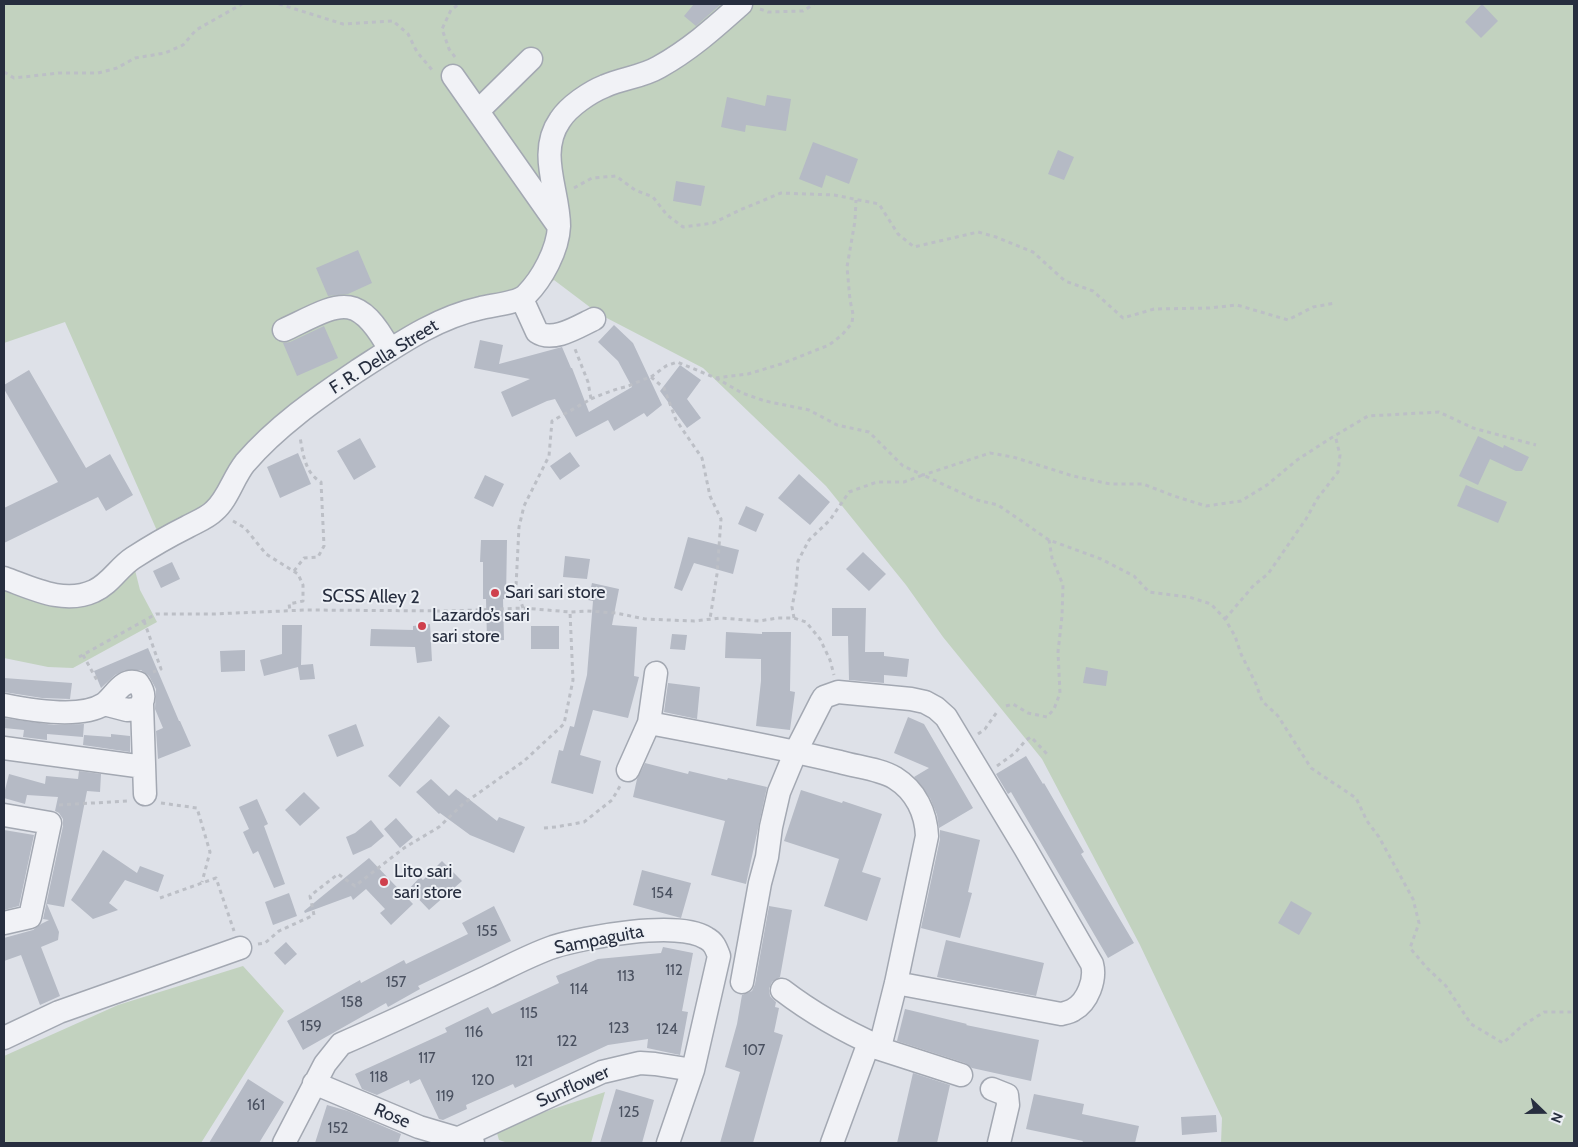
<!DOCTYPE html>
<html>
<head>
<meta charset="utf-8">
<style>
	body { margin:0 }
	#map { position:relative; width:1578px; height:1147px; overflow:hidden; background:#dee1e8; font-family:Cabin,sans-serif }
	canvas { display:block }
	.frame { position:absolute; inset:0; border:5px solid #272e3f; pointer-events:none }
	.north { position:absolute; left:1518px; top:1087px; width:50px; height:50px; -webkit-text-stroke:4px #edf0f5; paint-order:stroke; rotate:112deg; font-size:14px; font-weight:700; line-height:20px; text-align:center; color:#272e3f }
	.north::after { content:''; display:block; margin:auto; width:18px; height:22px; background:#272e3f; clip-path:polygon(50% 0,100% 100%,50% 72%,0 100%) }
</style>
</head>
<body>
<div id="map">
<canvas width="1578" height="1147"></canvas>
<div class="frame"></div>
<div class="north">N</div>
</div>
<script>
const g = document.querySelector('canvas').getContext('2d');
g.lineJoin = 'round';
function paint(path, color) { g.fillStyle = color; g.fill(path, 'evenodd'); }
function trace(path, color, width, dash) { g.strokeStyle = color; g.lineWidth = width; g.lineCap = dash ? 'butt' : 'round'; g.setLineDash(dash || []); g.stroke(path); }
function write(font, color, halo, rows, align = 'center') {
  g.font = font + ' Cabin,sans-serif'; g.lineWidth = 4; g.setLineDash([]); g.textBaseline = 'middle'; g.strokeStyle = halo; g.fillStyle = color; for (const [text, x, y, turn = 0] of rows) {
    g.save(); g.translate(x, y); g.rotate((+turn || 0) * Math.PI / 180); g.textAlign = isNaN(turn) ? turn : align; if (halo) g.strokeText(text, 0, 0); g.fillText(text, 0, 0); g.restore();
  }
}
const green = new Path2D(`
	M 4,4 L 1574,4 L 1574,1143 L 1221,1143 L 1222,1118 L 1140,945 L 1042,759 L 943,637 L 906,585 L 826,486 L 703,368 L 599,314 L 554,280 L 524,309 L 453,326 L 425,335 L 335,395 L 135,570 L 140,590 L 157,622 L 73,668 L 48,667 L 4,658 L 4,572 L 43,586 L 85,585 L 158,533 L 65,322 L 4,343 Z
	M 243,966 L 284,1011 L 201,1143 L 4,1143 L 4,1056 L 118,1005 Z
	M 605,1092 L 591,1143 L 508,1143 L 499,1140 L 496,1130 L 550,1110 Z`);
const building = new Path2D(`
	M 694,4 L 721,4 L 696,26 L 684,16 Z
	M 1482,4 L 1498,21 L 1481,38 L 1465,22 Z
	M 767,95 L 791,99 L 786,131 L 746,125 L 745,132 L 721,127 L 727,97 L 765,106 Z
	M 813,142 L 858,159 L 849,184 L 826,175 L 822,188 L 799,179 Z
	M 1058,150 L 1074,157 L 1064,180 L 1048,174 Z
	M 676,181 L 705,186 L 701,206 L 673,201 Z
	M 358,250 L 372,283 L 348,294 L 328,296 L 316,268 Z
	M 614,325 L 633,343 L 662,405 L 647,417 L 644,413 L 614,431 L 608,420 L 576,437 L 555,399 L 547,401 L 512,417 L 501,392 L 530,379 L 474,368 L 480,340 L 503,345 L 499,364 L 562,347 L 571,368 L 572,368 L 589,412 L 632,387 L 618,361 L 598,342 Z
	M 324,326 L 338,358 L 297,376 L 283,343 L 290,342 Z
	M 680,365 L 701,380 L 687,399 L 701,418 L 687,428 L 660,391 Z
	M 29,370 L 86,468 L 110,454 L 133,495 L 106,511 L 98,497 L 4,543 L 4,508 L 58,482 L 4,389 L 4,385 Z
	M 1478,436 L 1503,448 L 1504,445 L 1529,457 L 1522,471 L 1516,471 L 1490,459 L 1478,485 L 1459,476 Z
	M 360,438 L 376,467 L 354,480 L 337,451 Z
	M 570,452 L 580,466 L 560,480 L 550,466 Z
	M 298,453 L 311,484 L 280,498 L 267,467 Z
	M 799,474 L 830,502 L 810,525 L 778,498 Z
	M 485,475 L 504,484 L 493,507 L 474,498 Z
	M 1466,485 L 1507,502 L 1498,523 L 1457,506 Z
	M 746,506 L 764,514 L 756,532 L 738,524 Z
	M 688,537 L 739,550 L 733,574 L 694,563 L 682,591 L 674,588 Z
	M 481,540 L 507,540 L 506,599 L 503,599 L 504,640 L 487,641 L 486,599 L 483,599 L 483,562 L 480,562 Z
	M 863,552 L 886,574 L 869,591 L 846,569 Z
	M 565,556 L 590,559 L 587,579 L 563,577 Z
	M 172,562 L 180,579 L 161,588 L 153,571 Z
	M 592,583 L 619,589 L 612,625 L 637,627 L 634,676 L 639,677 L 628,718 L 593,710 L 580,755 L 601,761 L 593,794 L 551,783 L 559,750 L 563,751 L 570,726 L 574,727 L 587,675 L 593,601 L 588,600 Z
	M 832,608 L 866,608 L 865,652 L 884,652 L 884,656 L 909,659 L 907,677 L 884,675 L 884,683 L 849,680 L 848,636 L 832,636 Z
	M 430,624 L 432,661 L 417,663 L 415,647 L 370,646 L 371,629 L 413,630 L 413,626 Z
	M 282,625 L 302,625 L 301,665 L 313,664 L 315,679 L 300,680 L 298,667 L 264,676 L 260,660 L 282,654 Z
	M 531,626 L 559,626 L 559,649 L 531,649 Z
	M 726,632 L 762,634 L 762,632 L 791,632 L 790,691 L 795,692 L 790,730 L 756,726 L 761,681 L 761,659 L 725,658 Z
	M 672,634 L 687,635 L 685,650 L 670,649 Z
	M 148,648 L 179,721 L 180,721 L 191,746 L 158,759 L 156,731 L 163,728 L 155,709 L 156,689 L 149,676 L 141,670 L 125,670 L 115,675 L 101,688 L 94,671 Z
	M 245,650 L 245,671 L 221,672 L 220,651 Z
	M 1086,667 L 1108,671 L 1106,686 L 1083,683 Z
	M 4,678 L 72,683 L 70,699 L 42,698 L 4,692 Z
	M 668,683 L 700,687 L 697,719 L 664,712 Z
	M 439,716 L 450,726 L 400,787 L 388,776 Z
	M 908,717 L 924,724 L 973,808 L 939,828 L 937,815 L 930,798 L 914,777 L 929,768 L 894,753 Z
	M 4,718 L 54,725 L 84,724 L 83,737 L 47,734 L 47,740 L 23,737 L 24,730 L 4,728 Z
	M 356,724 L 364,746 L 337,757 L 328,735 Z
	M 111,734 L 130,736 L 130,752 L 83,745 L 84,735 L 111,737 Z
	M 1026,756 L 1043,784 L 1044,783 L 1084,852 L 1081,854 L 1134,943 L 1108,958 L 1011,792 L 1008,794 L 996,774 Z
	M 645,763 L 688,774 L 689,771 L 727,780 L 728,778 L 767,787 L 746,884 L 711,875 L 725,821 L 633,797 L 637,779 Z
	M 79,771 L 101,774 L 100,792 L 87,791 L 64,907 L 47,904 L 59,932 L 58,940 L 41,947 L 60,996 L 40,1005 L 21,955 L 4,961 L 4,938 L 33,930 L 41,924 L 49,920 L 43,919 L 63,826 L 63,819 L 59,813 L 55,811 L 58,797 L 27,795 L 25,804 L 4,798 L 4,794 L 9,774 L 45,784 L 46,776 L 78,779 Z
	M 431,779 L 449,796 L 456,789 L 497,821 L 499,817 L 525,827 L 514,853 L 470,835 L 440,813 L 439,814 L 416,792 Z
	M 801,790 L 842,803 L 843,801 L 882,814 L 862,872 L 881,878 L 867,921 L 824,906 L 839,859 L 784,841 Z
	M 304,792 L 320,808 L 300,826 L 285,810 Z
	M 257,799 L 268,824 L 264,826 L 285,884 L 274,888 L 258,851 L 253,854 L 243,832 L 249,829 L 239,807 Z
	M 396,818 L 413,837 L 400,848 L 384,829 Z
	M 371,820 L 384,836 L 371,847 L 353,855 L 346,837 L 355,833 Z
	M 4,830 L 34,835 L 19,906 L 4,910 Z
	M 940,830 L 980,840 L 968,892 L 972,893 L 960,938 L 921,928 L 940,839 Z
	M 103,850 L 137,873 L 140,866 L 164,875 L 158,892 L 125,880 L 109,903 L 118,910 L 93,919 L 71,900 Z
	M 369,858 L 413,904 L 391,925 L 380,913 L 385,909 L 366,889 L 353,900 L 351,896 L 305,913 L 304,911 Z
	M 442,861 L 462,881 L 429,910 L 409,889 L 420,877 L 423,880 Z
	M 642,870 L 691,883 L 681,918 L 633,905 Z
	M 289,893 L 297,916 L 273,925 L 265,902 Z
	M 1291,901 L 1312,913 L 1299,935 L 1278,923 Z
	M 494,906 L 511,941 L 418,986 L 420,989 L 388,1007 L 386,1003 L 303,1050 L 287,1021 L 360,980 L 361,983 L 404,960 L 406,964 L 468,934 L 462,923 Z
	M 769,906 L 792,910 L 780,977 L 772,982 L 769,989 L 770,996 L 776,1002 L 775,1007 L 779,1008 L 774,1032 L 783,1035 L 753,1143 L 720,1143 L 740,1072 L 725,1067 L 737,1024 L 742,995 L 752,991 L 755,984 Z
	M 946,940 L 1044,963 L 1036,996 L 937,977 Z
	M 286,942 L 297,954 L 285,965 L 274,953 Z
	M 663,947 L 693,953 L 682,1011 L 688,1012 L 680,1055 L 647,1048 L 648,1039 L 608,1045 L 515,1088 L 513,1084 L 466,1105 L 467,1109 L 443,1120 L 439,1119 L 420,1079 L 410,1084 L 409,1080 L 377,1095 L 362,1089 L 355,1074 L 447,1032 L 445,1028 L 488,1007 L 492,1014 L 559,983 L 556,976 L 598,959 L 661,953 Z
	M 905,1009 L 967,1024 L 966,1025 L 1039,1040 L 1031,1081 L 972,1068 L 965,1063 L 897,1041 Z
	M 913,1073 L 950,1085 L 937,1143 L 897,1143 Z
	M 248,1079 L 284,1102 L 259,1143 L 209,1143 Z
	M 616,1089 L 654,1100 L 642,1143 L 600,1143 Z
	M 1034,1094 L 1084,1104 L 1082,1114 L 1139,1126 L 1135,1143 L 1082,1143 L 1083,1141 L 1026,1129 Z
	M 327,1105 L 348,1111 L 401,1134 L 398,1143 L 315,1143 Z
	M 1216,1115 L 1217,1132 L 1182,1135 L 1181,1117 Z`);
const path = new Path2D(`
	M 279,4 L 343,24 L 393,21 L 408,34 L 417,52 L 433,71
	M 760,9 L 768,12 L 803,11 L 814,4
	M 455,57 L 449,49 L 442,29 L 451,10 L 459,4
	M 4,72 L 14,78 L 59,73 L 98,73 L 117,68 L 135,58 L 165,53 L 183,45 L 196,30 L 242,4
	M 574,188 L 592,178 L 616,176 L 635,190 L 653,197 L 667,215 L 683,227 L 713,223 L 740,210 L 781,193 L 834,195 L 879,204 L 898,234 L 914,247 L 978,232 L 996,237 L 1033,252 L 1065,281 L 1093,291 L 1123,318 L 1154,309 L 1210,308 L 1237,305 L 1288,320 L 1313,307 L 1335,303
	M 651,377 L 666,366 L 677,362 L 716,378 L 748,374 L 781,364 L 829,345 L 842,335 L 852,323 L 853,314 L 850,300 L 847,267 L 855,221 L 856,200
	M 716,378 L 742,393 L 765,401 L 809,410 L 837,425 L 869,432 L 903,466 L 923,475 L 990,453 L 1013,457 L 1073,476 L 1110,484 L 1143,484 L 1174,496 L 1206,506 L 1241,501 L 1267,485 L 1297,460 L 1331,438 L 1368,416 L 1439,412 L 1473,428 L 1536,445
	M 591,399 C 602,394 613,390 625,387 C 633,385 642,379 651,377 L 664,388 L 676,420 L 702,458 L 710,496 L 721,519 L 717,574 L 710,619
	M 233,521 L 245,528 L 266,554 L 298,574 L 303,585 L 303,601 L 289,604 L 290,610
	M 294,571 L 304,558 L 318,557 L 324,546 L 321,482 C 305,473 303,454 300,437
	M 523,608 L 516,586 L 519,527 L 524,506 L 549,456 L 552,421 L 591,399 L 588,382 L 575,349
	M 794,618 L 792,607 L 796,587 L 798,561 L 809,540 L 830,520 L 849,492 L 877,482 L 904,482 L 923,475 L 977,500 L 998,505 L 1049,540 L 1101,559 L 1134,576 L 1149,592 L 1189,597 L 1211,604 L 1225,619 L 1235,636 L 1241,654 L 1256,684 L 1262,701 L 1278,716 L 1311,768 L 1356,798 L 1367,821 L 1379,837 L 1413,899 L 1419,923 L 1410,948 L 1427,968 L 1446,986 L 1471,1024 L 1503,1043 L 1522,1026 L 1544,1012 L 1574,1012
	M 1225,619 L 1254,585 L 1268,574 L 1306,519 L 1317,499 L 1338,472 L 1340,455 L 1335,435
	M 144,621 L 161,669 L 153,672
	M 83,655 L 98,682
	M 79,657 L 156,614 L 213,614 L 306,610 L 451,611 L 523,608 L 570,612 L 587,611 L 616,613 L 645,619 L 694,621 L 721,618 L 759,621 L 778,618 L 794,618 L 806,622 L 820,639 L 830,660 L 834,675
	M 1006,706 L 1013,704 L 1028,713 L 1047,717 L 1054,709 L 1060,693 L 1058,652 L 1062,616 L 1063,585 L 1052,558 L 1049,540
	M 978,734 L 985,729 L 997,712
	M 997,766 L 1015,753 L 1026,740 L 1031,737 L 1047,754
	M 161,803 L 197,808 L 210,852 L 202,882
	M 59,805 L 127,801
	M 544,828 L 556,827 L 584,822 L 612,800 L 620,786
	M 160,898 L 216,878 L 234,931
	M 258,944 L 265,943 L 279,931 L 314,915 L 310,896 L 338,874 L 355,886 L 404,848 L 439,827 L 463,804 L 524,761 L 564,724 L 573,680 L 570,612`);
const minor = new Path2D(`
	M 453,76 L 557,224
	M 478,111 L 531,59
	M 522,299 L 537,332 C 553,343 579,326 594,319
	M 284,330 C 339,304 356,288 390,350
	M 4,578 C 32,588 64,605 94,591 C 110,584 119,567 133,558 C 150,547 169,536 187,527 C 196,522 207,518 214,511 C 228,499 233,478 245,463 C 276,427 317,398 357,371 C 396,346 435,318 481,308 C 493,305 518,303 526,295 C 542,279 558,250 559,226 C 559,191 537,153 560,120 C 569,106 590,92 605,86 C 623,78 642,77 659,67 C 691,49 714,28 741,4
	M 142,704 L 145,794
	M 4,705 C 29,710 81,719 104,704 C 115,696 122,677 138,683 C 145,693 146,700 137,709 L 127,710 L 104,704
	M 649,723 C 713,735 777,747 840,762 C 857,767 880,769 895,778 C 916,791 926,813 927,836 L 896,983 L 880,1047 L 868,1045
	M 4,748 L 144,767
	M 628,770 L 649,723 L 656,673
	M 4,815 L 50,823 L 30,917 L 4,923
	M 742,982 L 760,883 L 767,857 L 771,827 L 779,792 L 796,751 L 821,702 L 824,697 L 838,692 L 911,699 L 925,702 L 936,708 L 946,717 L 1025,848 L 1092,964 C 1096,979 1088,1002 1073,1010 C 1070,1012 1065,1013 1061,1014 L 896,983
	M 782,990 C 812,1013 846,1032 880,1047
	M 4,1038 L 59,1012 L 240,948
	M 868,1045 L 961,1075
	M 314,1083 L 419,1127 L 473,1143
	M 992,1089 L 1007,1095 L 1008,1105 L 999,1143
	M 459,1138 L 602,1072 L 640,1063 L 655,1064 L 693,1070
	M 284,1143 L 325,1064 L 341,1044 C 390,1023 438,1000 487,977 C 508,967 530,955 553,947 C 584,937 679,920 706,938 C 714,942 716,948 719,956 L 693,1070 L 668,1143
	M 832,1143 L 868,1045`);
const markers = [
	[495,593,5,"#cf404d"],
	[422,626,5,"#cf404d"],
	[384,882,5,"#cf404d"]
];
const numberNames = [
	["154",662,894],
	["155",487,932],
	["112",674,971],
	["113",626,977],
	["157",396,983],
	["114",579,990],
	["158",352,1003],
	["115",529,1014],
	["159",311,1027],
	["123",619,1029],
	["124",667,1030],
	["116",474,1033],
	["122",567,1042],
	["107",754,1051],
	["117",427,1059],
	["121",524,1062],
	["118",379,1078],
	["120",483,1081],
	["119",445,1097],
	["161",256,1106],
	["125",629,1113],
	["152",338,1129]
];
const streetNames = [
	["F. R. Della Street",384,357,-32],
	["SCSS Alley 2",371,597,1],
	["Sampaguita",599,940,-11],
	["Sunflower",573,1087,-24],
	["Rose",392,1116,23]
];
const poiNames = [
	["Sari sari store",505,593],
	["Lazardo’s sari",432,616],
	["sari store",432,637],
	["Lito sari",394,872],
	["sari store",394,893]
];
paint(green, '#c2d2bf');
paint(building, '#b5bac5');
trace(minor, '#a3a8b2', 25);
trace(path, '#bcbfc6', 3, [4, 4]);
trace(minor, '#f1f2f6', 22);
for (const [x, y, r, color] of markers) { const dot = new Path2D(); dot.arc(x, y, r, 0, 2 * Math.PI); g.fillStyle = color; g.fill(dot); trace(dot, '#edf0f5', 2); }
write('15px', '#4a5160', null, numberNames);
write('18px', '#272e3f', '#edf0f5', streetNames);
write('18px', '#272e3f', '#edf0f5', poiNames, 'left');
</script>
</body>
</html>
